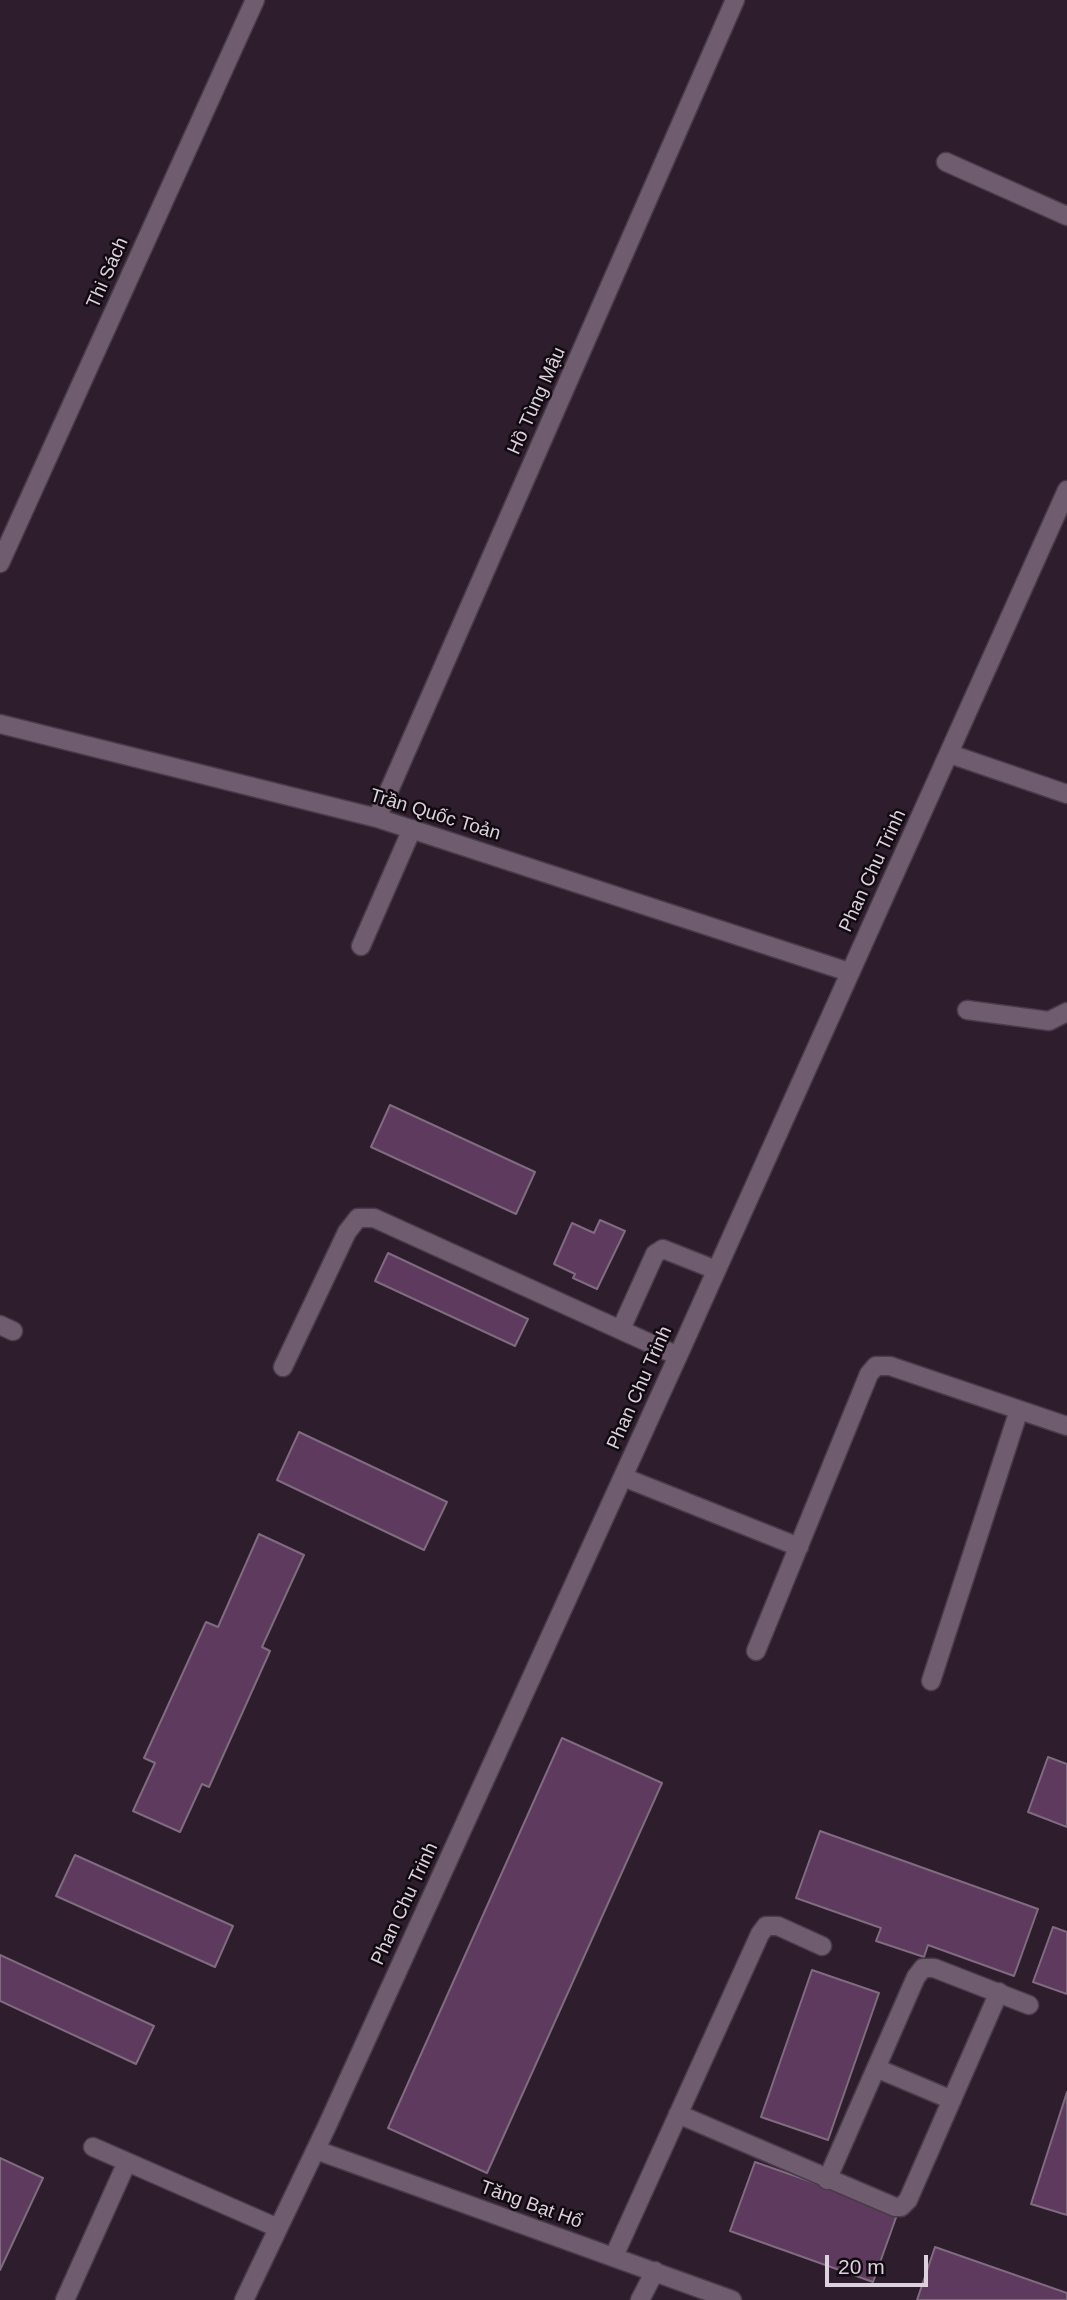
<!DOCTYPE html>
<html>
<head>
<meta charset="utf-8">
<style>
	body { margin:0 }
	#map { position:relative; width:1067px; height:2300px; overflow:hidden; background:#2d1d2d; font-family:Arial,sans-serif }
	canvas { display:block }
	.scale { position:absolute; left:825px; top:2255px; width:103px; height:32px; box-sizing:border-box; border:4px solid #dcd1dc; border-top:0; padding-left:9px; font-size:21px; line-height:24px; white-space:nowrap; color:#dcd1dc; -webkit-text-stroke:5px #110a11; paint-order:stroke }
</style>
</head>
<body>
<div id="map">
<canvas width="1067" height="2300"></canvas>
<div class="scale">20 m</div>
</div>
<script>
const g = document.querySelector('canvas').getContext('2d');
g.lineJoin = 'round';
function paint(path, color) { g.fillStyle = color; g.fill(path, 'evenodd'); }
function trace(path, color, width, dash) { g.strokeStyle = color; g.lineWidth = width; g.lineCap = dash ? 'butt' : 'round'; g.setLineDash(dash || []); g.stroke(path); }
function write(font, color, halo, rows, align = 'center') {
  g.font = font + ' Arial,sans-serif'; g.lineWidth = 5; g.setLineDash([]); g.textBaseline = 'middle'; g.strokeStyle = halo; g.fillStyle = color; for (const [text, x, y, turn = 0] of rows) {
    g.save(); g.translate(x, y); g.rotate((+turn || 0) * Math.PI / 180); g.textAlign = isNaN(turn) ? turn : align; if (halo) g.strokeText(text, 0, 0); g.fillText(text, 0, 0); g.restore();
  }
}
const building = new Path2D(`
	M 390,1105 L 535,1172 L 516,1214 L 371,1147 Z
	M 600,1220 L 625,1231 L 597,1289 L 573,1278 L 575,1274 L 554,1264 L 572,1223 L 594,1233 Z
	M 388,1253 L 528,1319 L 515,1346 L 375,1281 Z
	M 299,1432 L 447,1502 L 424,1550 L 277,1480 Z
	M 259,1534 L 304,1555 L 262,1647 L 270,1651 L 209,1787 L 202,1784 L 180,1832 L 133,1811 L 155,1763 L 144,1758 L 206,1622 L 218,1627 Z
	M 562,1738 L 662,1783 L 487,2173 L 388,2128 Z
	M 1048,1757 L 1067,1764 L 1067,1827 L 1028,1812 Z
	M 820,1831 L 1038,1909 L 1014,1976 L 928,1945 L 924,1957 L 876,1941 L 881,1928 L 796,1898 Z
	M 75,1855 L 233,1926 L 215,1967 L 56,1896 Z
	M 1053,1927 L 1067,1932 L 1067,1994 L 1033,1982 Z
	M 0,1955 L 154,2026 L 136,2064 L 0,2001 Z
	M 812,1970 L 879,1993 L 828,2140 L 761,2117 Z
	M 1067,2092 L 1067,2215 L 1031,2204 Z
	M 0,2158 L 43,2178 L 0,2270 Z
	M 755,2162 L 898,2212 L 873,2282 L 730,2231 Z
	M 935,2247 L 1067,2293 L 1067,2300 L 917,2300 Z`);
const minor = new Path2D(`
	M 946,162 L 1067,216
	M 0,563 L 255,0
	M 0,724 L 377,818 L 849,972
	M 950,754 L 1067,794
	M 377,818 L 735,0
	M 361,946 L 412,829
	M 967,1010 L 1049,1021 L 1067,1012
	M 0,1325 L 13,1331
	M 621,1329 L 655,1254 L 663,1249 L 716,1270
	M 283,1367 L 347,1232 L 358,1218 L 374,1218 L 678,1356
	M 623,1477 L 799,1547
	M 756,1651 L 869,1374 L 876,1366 L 890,1366 L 1067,1426
	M 931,1681 L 1019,1410
	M 876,2068 L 952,2100
	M 678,2114 L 895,2207 L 901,2207 L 908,2200 L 999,1992
	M 93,2147 L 278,2228
	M 316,2150 L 732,2300
	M 827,2180 L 916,1977 L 923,1968 L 934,1968 L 1029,2005
	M 614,2256 L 760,1934 L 766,1926 L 778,1926 L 822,1946
	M 65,2300 L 127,2162
	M 244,2300 L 327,2126 L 678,1356 L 1067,490
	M 640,2300 L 655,2271`);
const streetNames = [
	["Thi Sách",108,273,-66],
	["Hồ Tùng Mậu",537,401,-66],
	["Trần Quốc Toản",435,815,17],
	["Phan Chu Trinh",873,871,-65],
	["Phan Chu Trinh",640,1388,-66],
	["Phan Chu Trinh",405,1904,-65],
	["Tăng Bạt Hổ",531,2205,20]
];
paint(building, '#5e3a5f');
trace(building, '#7f6c7f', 2);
trace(minor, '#493c49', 21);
trace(minor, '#6f5c6f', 18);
write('19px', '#dcd1dc', '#110a11', streetNames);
</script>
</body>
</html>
